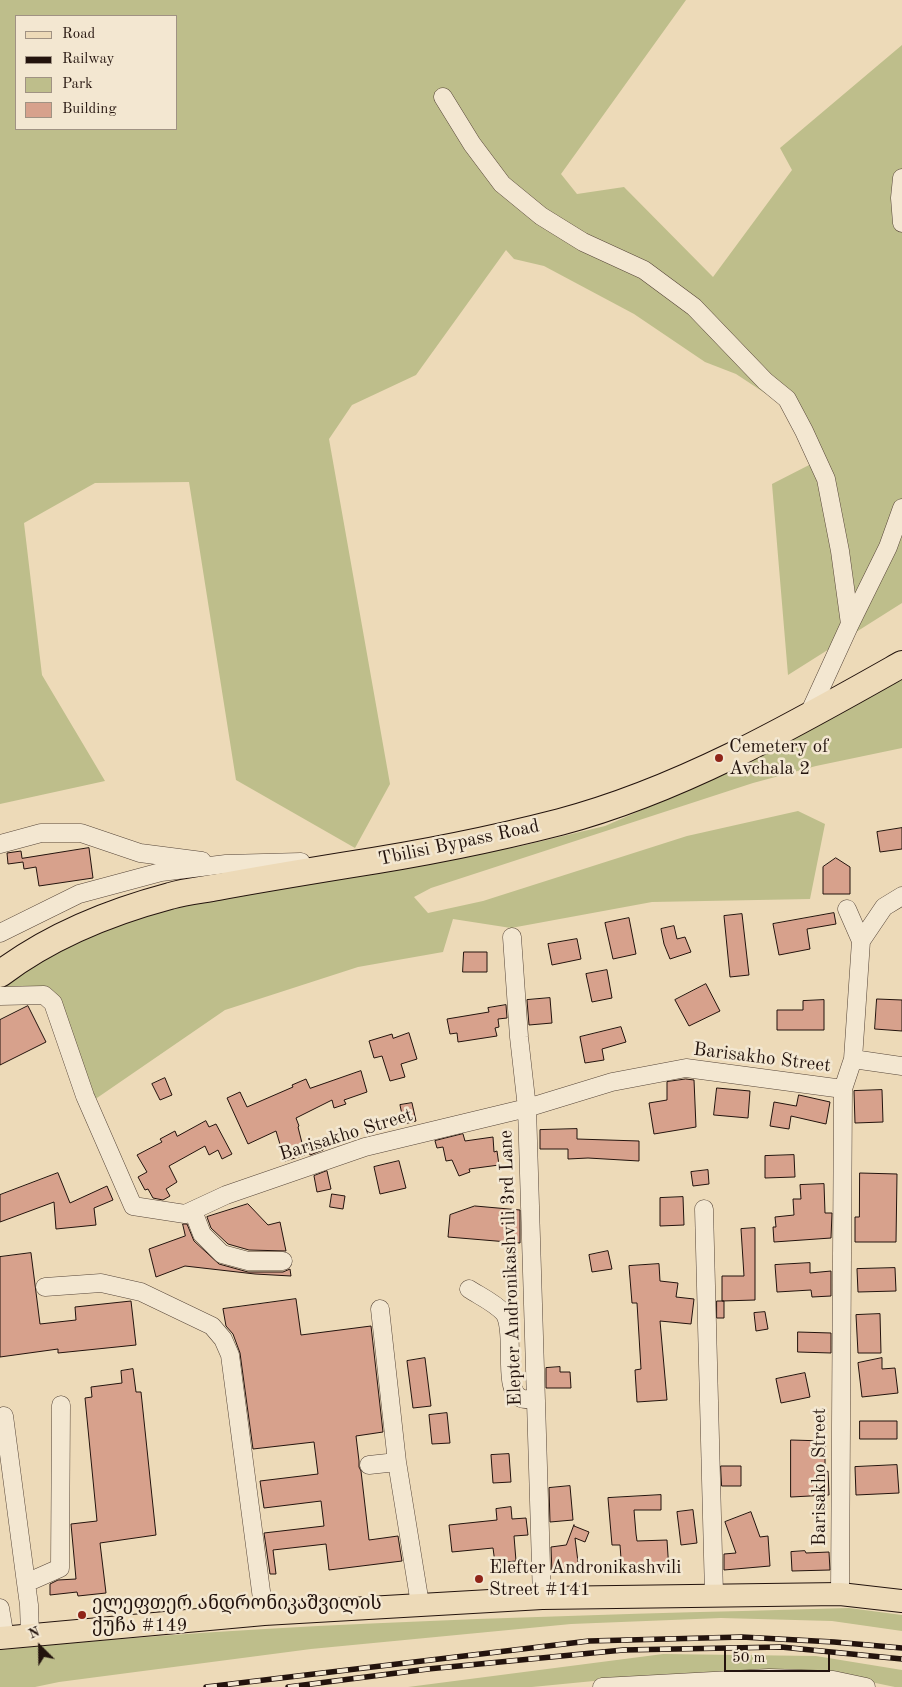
<!DOCTYPE html>
<html>
<head>
<meta charset="utf-8">
<style>
	body { margin:0 }
	#map { position:relative; width:902px; height:1687px; overflow:hidden; background:#eddab8; font-family:"Old Standard TT",serif }
	canvas { display:block }
	.legend { position:absolute; left:15px; top:15px; width:162px; height:115px; box-sizing:border-box; background:#f3e7d1; border:1px solid #a09283; margin:0; padding:6px 9px; list-style:none; font-size:15px; color:#23130d }
	.legend li { display:flex; align-items:center; gap:10px; height:25px }
	.legend b { width:25px; border:1px solid #a09283 }
	.north { position:absolute; left:15px; top:1622px; width:50px; height:50px; -webkit-text-stroke:4px #f3e7d1; paint-order:stroke; rotate:337deg; font-size:14px; font-weight:700; line-height:20px; text-align:center; color:#23130d }
	.north::after { content:''; display:block; margin:auto; width:18px; height:22px; background:#23130d; clip-path:polygon(50% 0,100% 100%,50% 72%,0 100%) }
	.scale { position:absolute; left:724px; top:1650px; width:106px; height:22px; box-sizing:border-box; border:2px solid #23130d; border-top:0; padding-left:6px; font-size:15px; line-height:18px; white-space:nowrap; color:#23130d; -webkit-text-stroke:4px #f3e7d1; paint-order:stroke }
</style>
</head>
<body>
<div id="map">
<canvas width="902" height="1687"></canvas>
<ul class="legend">
<li><b style="height:6px;background:#eddab8"></b>Road</li>
<li><b style="height:6px;background:#23130d"></b>Railway</li>
<li><b style="height:14px;background:#bebe8b"></b>Park</li>
<li><b style="height:14px;background:#d7a18c"></b>Building</li>
</ul>
<div class="north">N</div>
<div class="scale">50 m</div>
</div>
<script>
const g = document.querySelector('canvas').getContext('2d');
g.lineJoin = 'round';
function paint(path, color) { g.fillStyle = color; g.fill(path, 'evenodd'); }
function trace(path, color, width, dash) { g.strokeStyle = color; g.lineWidth = width; g.lineCap = dash ? 'butt' : 'round'; g.setLineDash(dash || []); g.stroke(path); }
function write(font, color, halo, rows, align = 'center') {
  g.font = font + ' "Old Standard TT","Noto Serif Georgian",serif'; g.lineWidth = 5; g.setLineDash([]); g.textBaseline = 'middle'; g.strokeStyle = halo; g.fillStyle = color; for (const [text, x, y, turn = 0] of rows) {
    g.save(); g.translate(x, y); g.rotate((+turn || 0) * Math.PI / 180); g.textAlign = isNaN(turn) ? turn : align; if (halo) g.strokeText(text, 0, 0); g.fillText(text, 0, 0); g.restore();
  }
}
const green = new Path2D(`
	M 0,0 L 686,0 L 561,174 L 577,194 L 624,187 L 713,277 L 792,170 L 780,148 L 902,45 L 902,603 L 788,675 L 772,484 L 813,463 L 783,405 L 736,374 L 705,362 L 634,314 L 544,266 L 514,259 L 506,250 L 416,375 L 352,405 L 329,439 L 390,784 L 355,848 L 236,780 L 189,482 L 95,483 L 24,523 L 42,675 L 105,781 L 0,804 ZM 16,16 L 176,16 L 176,129 L 16,129 Z
	M 902,672 L 902,748 L 816,766 L 753,783 L 431,888 L 414,897 L 428,913 L 483,901 L 687,836 L 798,811 L 825,824 L 810,899 L 652,902 L 511,928 L 453,919 L 443,952 L 358,967 L 225,1010 L 94,1100 L 58,999 L 0,988 L 0,985 L 93,932 L 142,917 L 190,905 L 256,892 L 517,847 L 605,826 L 751,762 Z
	M 849,1608 L 902,1615 L 902,1631 L 832,1621 L 721,1618 L 571,1624 L 311,1649 L 59,1682 L 35,1687 L 0,1687 L 0,1650 C 282,1621 566,1616 849,1608 Z
	M 663,1654 L 816,1656 L 902,1670 L 902,1687 L 895,1687 L 832,1674 L 635,1677 L 532,1687 L 408,1687 Z`);
const building = new Path2D(`
	M 902,828 L 902,849 L 880,852 L 877,832 Z
	M 89,848 L 93,878 L 39,886 L 36,867 L 24,869 L 23,862 L 8,864 L 7,853 L 21,851 L 22,858 Z
	M 836,858 L 850,867 L 850,894 L 823,894 L 823,867 Z
	M 834,913 L 836,924 L 807,929 L 810,949 L 779,955 L 773,924 Z
	M 742,914 L 749,975 L 730,977 L 724,916 Z
	M 629,918 L 636,954 L 613,959 L 605,923 Z
	M 674,926 L 677,939 L 685,937 L 691,952 L 670,959 L 664,944 L 661,929 Z
	M 577,939 L 581,959 L 552,965 L 548,944 Z
	M 464,952 L 487,952 L 487,972 L 463,972 Z
	M 607,970 L 612,998 L 592,1002 L 586,974 Z
	M 706,984 L 720,1011 L 689,1026 L 675,1000 Z
	M 550,998 L 552,1023 L 529,1025 L 527,1000 Z
	M 877,999 L 902,1000 L 902,1031 L 875,1029 Z
	M 824,1000 L 824,1030 L 777,1030 L 777,1010 L 803,1010 L 803,1001 Z
	M 506,1005 L 507,1018 L 498,1019 L 499,1027 L 495,1028 L 497,1036 L 458,1042 L 457,1033 L 450,1034 L 447,1019 L 489,1012 L 488,1008 Z
	M 28,1006 L 46,1042 L 0,1065 L 0,1020 Z
	M 621,1027 L 626,1042 L 602,1049 L 604,1060 L 585,1063 L 580,1037 Z
	M 409,1033 L 417,1059 L 401,1064 L 405,1077 L 390,1081 L 382,1056 L 374,1058 L 369,1041 L 392,1034 L 393,1038 Z
	M 361,1071 L 367,1092 L 344,1100 L 346,1104 L 334,1108 L 332,1100 L 296,1118 L 299,1126 L 298,1127 L 305,1155 L 285,1161 L 276,1131 L 248,1144 L 227,1098 L 240,1092 L 247,1107 L 293,1087 L 292,1085 L 306,1079 L 310,1088 Z
	M 165,1078 L 172,1095 L 160,1100 L 152,1084 Z
	M 686,1079 L 694,1080 L 696,1127 L 654,1134 L 649,1103 L 667,1100 L 667,1082 Z
	M 717,1088 L 750,1091 L 748,1118 L 714,1115 Z
	M 882,1090 L 883,1122 L 855,1123 L 854,1091 Z
	M 799,1095 L 830,1102 L 826,1124 L 791,1116 L 789,1129 L 770,1126 L 774,1102 L 796,1106 Z
	M 412,1103 L 416,1121 L 404,1124 L 400,1105 Z
	M 206,1121 L 209,1127 L 216,1124 L 232,1154 L 222,1159 L 218,1150 L 209,1155 L 205,1146 L 169,1166 L 177,1182 L 166,1189 L 170,1196 L 163,1200 L 153,1198 L 148,1189 L 145,1190 L 138,1177 L 147,1172 L 137,1155 L 162,1142 L 160,1139 L 175,1131 L 177,1136 Z
	M 577,1129 L 577,1139 L 639,1141 L 639,1161 L 588,1158 L 568,1159 L 568,1149 L 540,1149 L 540,1130 Z
	M 463,1134 L 465,1141 L 493,1137 L 494,1152 L 497,1151 L 499,1165 L 469,1169 L 470,1172 L 459,1176 L 452,1160 L 446,1161 L 443,1147 L 437,1148 L 435,1141 Z
	M 321,1141 L 323,1150 L 310,1155 L 308,1145 Z
	M 794,1155 L 795,1177 L 765,1178 L 765,1156 Z
	M 399,1161 L 406,1188 L 380,1194 L 374,1167 Z
	M 708,1170 L 709,1184 L 693,1186 L 691,1172 Z
	M 327,1171 L 331,1189 L 317,1192 L 314,1176 Z
	M 58,1173 L 70,1203 L 107,1186 L 113,1200 L 94,1208 L 96,1225 L 56,1229 L 54,1202 L 0,1222 L 0,1195 Z
	M 860,1173 L 897,1174 L 896,1242 L 855,1242 L 855,1217 L 859,1217 Z
	M 824,1184 L 825,1213 L 832,1213 L 831,1238 L 774,1242 L 773,1227 L 776,1227 L 775,1217 L 794,1215 L 793,1199 L 801,1199 L 800,1185 Z
	M 332,1194 L 345,1196 L 343,1209 L 330,1207 Z
	M 683,1197 L 684,1225 L 660,1226 L 660,1198 Z
	M 248,1204 L 268,1225 L 280,1222 L 286,1251 L 249,1250 L 228,1244 L 211,1228 L 207,1217 Z
	M 475,1206 L 520,1210 L 520,1243 L 448,1237 L 450,1215 Z
	M 183,1224 L 187,1224 L 194,1241 L 219,1264 L 248,1272 L 283,1272 L 290,1269 L 291,1276 L 255,1274 L 185,1266 L 156,1277 L 149,1249 L 185,1236 Z
	M 755,1228 L 755,1300 L 722,1301 L 722,1276 L 744,1276 L 741,1229 Z
	M 608,1251 L 612,1269 L 592,1272 L 589,1255 Z
	M 31,1253 L 40,1324 L 76,1320 L 75,1307 L 131,1301 L 136,1345 L 58,1353 L 58,1349 L 0,1357 L 0,1257 Z
	M 810,1263 L 810,1273 L 831,1271 L 831,1296 L 812,1297 L 811,1290 L 777,1292 L 775,1265 Z
	M 659,1264 L 660,1281 L 678,1283 L 676,1297 L 694,1299 L 691,1324 L 660,1321 L 667,1400 L 637,1402 L 635,1370 L 641,1369 L 637,1303 L 632,1303 L 629,1266 Z
	M 895,1268 L 896,1291 L 858,1292 L 857,1269 Z
	M 296,1299 L 301,1335 L 371,1326 L 383,1432 L 356,1436 L 359,1461 L 359,1467 L 361,1471 L 369,1540 L 398,1536 L 402,1561 L 329,1570 L 326,1544 L 273,1550 L 276,1574 L 270,1574 L 264,1533 L 324,1526 L 321,1501 L 264,1508 L 260,1481 L 318,1474 L 314,1442 L 253,1449 L 240,1353 L 233,1334 L 226,1326 L 223,1309 Z
	M 717,1301 L 724,1301 L 724,1318 L 717,1318 Z
	M 765,1312 L 768,1329 L 756,1331 L 754,1313 Z
	M 880,1314 L 881,1353 L 858,1353 L 856,1315 Z
	M 798,1332 L 831,1333 L 831,1353 L 798,1352 Z
	M 425,1358 L 431,1406 L 413,1408 L 407,1361 Z
	M 882,1358 L 882,1369 L 895,1368 L 898,1393 L 862,1397 L 858,1363 Z
	M 560,1367 L 560,1372 L 570,1372 L 571,1388 L 546,1388 L 546,1368 Z
	M 133,1369 L 136,1392 L 141,1392 L 156,1535 L 100,1543 L 106,1593 L 78,1596 L 77,1592 L 50,1595 L 50,1584 L 58,1580 L 76,1579 L 71,1524 L 97,1521 L 85,1398 L 92,1397 L 91,1387 L 122,1383 L 121,1371 Z
	M 805,1373 L 810,1397 L 781,1403 L 776,1379 Z
	M 447,1413 L 450,1443 L 432,1444 L 429,1415 Z
	M 860,1421 L 897,1421 L 897,1439 L 860,1439 Z
	M 791,1440 L 825,1441 L 825,1472 L 828,1471 L 829,1495 L 791,1497 Z
	M 509,1454 L 511,1482 L 493,1483 L 491,1455 Z
	M 897,1465 L 899,1493 L 856,1495 L 855,1467 Z
	M 721,1466 L 741,1466 L 741,1486 L 722,1486 Z
	M 570,1486 L 573,1520 L 550,1522 L 549,1488 Z
	M 661,1495 L 661,1510 L 634,1510 L 636,1534 L 637,1541 L 667,1540 L 669,1571 L 647,1573 L 647,1570 L 622,1572 L 620,1545 L 612,1545 L 608,1498 Z
	M 511,1507 L 512,1519 L 526,1518 L 528,1535 L 514,1536 L 516,1561 L 495,1563 L 493,1548 L 452,1552 L 449,1525 L 497,1520 L 496,1509 Z
	M 693,1510 L 697,1543 L 681,1545 L 677,1512 Z
	M 751,1512 L 760,1537 L 768,1536 L 770,1566 L 724,1570 L 724,1554 L 736,1553 L 725,1522 Z
	M 574,1525 L 574,1526 L 589,1532 L 585,1542 L 575,1538 L 579,1570 L 552,1574 L 551,1547 L 566,1545 Z
	M 805,1551 L 806,1553 L 829,1552 L 830,1570 L 792,1571 L 791,1552 Z`);
const minor = new Path2D(`
	M 443,97 L 472,144 L 502,184 L 541,216 L 583,242 L 644,270 L 694,307 L 765,381 L 787,399 L 804,431 L 826,479 L 840,551 L 850,624
	M 902,178 L 900,198 L 902,223
	M 807,718 L 850,624 L 888,547 L 902,508
	M 0,844 L 41,833 L 81,833 L 140,853 L 202,861
	M 0,933 L 79,894 L 161,872 L 226,864 L 301,862
	M 512,937 L 519,1037 L 527,1108 L 542,1598
	M 861,941 L 884,907 L 902,896
	M 0,996 L 44,995 L 53,1003 L 85,1096 L 133,1206 L 185,1214 L 226,1195 L 365,1147 L 527,1108 L 612,1082 L 686,1068 L 843,1089
	M 853,1059 L 902,1066
	M 704,1209 L 714,1594
	M 193,1211 L 202,1234 L 222,1254 L 248,1261 L 283,1261
	M 45,1287 L 101,1283 L 141,1292 L 212,1326 L 223,1339 L 230,1355 L 264,1614
	M 469,1289 C 480,1296 495,1303 504,1313 C 517,1331 501,1390 521,1398 C 525,1400 532,1399 536,1400
	M 380,1309 L 397,1462
	M 4,1416 L 26,1583
	M 369,1465 L 397,1462 L 420,1604
	M 840,1594 L 843,1089 L 853,1059 L 861,941 L 847,909
	M 0,1608 L 5,1638
	M 30,1635 L 29,1605 L 26,1583 L 60,1568 L 61,1405
	M 602,1687 L 769,1678 L 833,1680 L 866,1687`);
const major = new Path2D(`
	M 0,1638 L 264,1614 L 542,1598 L 840,1594 L 902,1601`);
const highway = new Path2D(`
	M 0,974 C 50,936 110,912 170,896 C 186,891 202,890 218,887 C 261,879 304,872 347,865 C 419,854 490,840 560,822 C 681,790 794,725 902,664`);
const rail = new Path2D(`
	M 206,1687 L 589,1641 L 742,1637 L 834,1642 L 902,1648
	M 288,1687 L 428,1669 L 623,1650 L 781,1647 L 902,1659`);
const markers = [
	[719,758,5,"#8f2418"],
	[479,1579,5,"#8f2418"],
	[82,1615,5,"#8f2418"]
];
const poiNames = [
	["Cemetery of",729,747],
	["Avchala 2",729,769],
	["Elefter Andronikashvili",489,1568],
	["Street #141",489,1590],
	["ელეფთერ ანდრონიკაშვილის",92,1604],
	["ქუჩა #149",92,1626]
];
const streetNames = [
	["Tbilisi Bypass Road",459,843,-12],
	["Barisakho Street",762,1058,7],
	["Barisakho Street",346,1135,-17],
	["Elepter Andronikashvili 3rd Lane",511,1268,-92],
	["Barisakho Street",820,1477,-90]
];
paint(green, '#bebe8b');
paint(building, '#d7a18c');
trace(building, '#23130d', 1);
trace(minor, '#564538', 19);
trace(major, '#23130d', 24);
trace(highway, '#23130d', 28);
trace(minor, '#f3e7d1', 18);
trace(major, '#eddab8', 22);
trace(highway, '#eddab8', 26);
trace(rail, '#23130d', 5.5);
trace(rail, '#f3e7d1', 4, [11]);
for (const [x, y, r, color] of markers) { const dot = new Path2D(); dot.arc(x, y, r, 0, 2 * Math.PI); g.fillStyle = color; g.fill(dot); trace(dot, '#f3e7d1', 2); }
write('19px', '#23130d', '#f3e7d1', poiNames, 'left');
write('19px', '#23130d', '#f3e7d1', streetNames);
</script>
</body>
</html>
